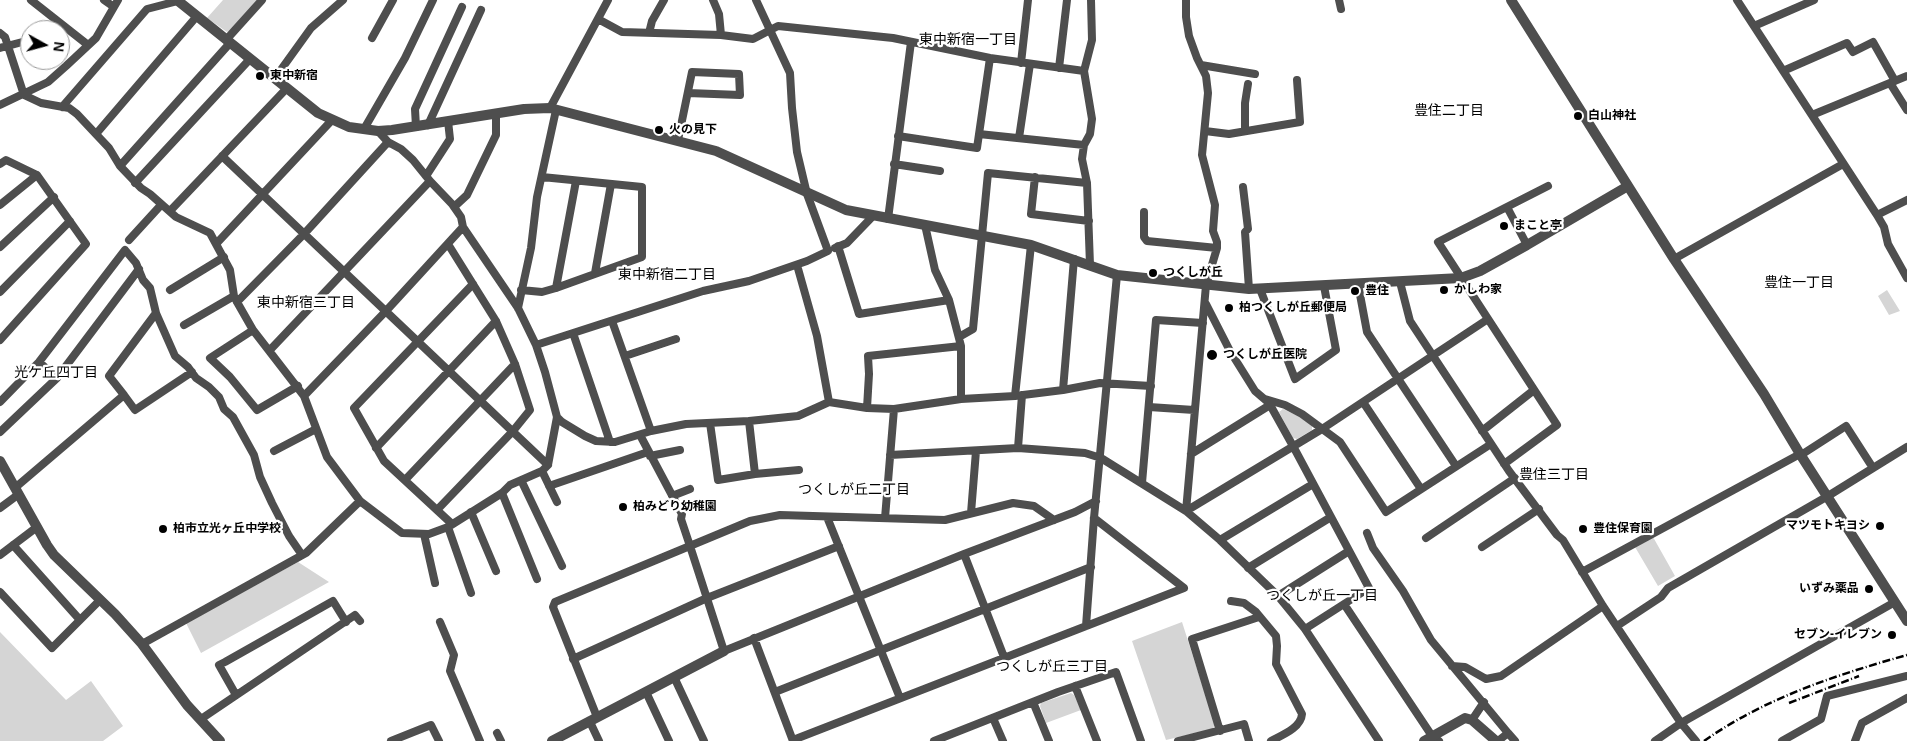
<!DOCTYPE html>
<html>
<head>
<meta charset="utf-8">
<style>
	body { margin:0 }
	#map { position:relative; width:1907px; height:741px; overflow:hidden; background:#fff; font-family:Helvetica,sans-serif }
	canvas { display:block }
	.north { position:absolute; left:20px; top:20px; width:50px; height:50px; box-sizing:border-box; background:#fff; border:1px solid #999; border-radius:50%; rotate:97deg; font-size:14px; font-weight:700; line-height:20px; text-align:center; color:#000 }
	.north::after { content:''; display:block; margin:auto; width:18px; height:22px; background:#000; clip-path:polygon(50% 0,100% 100%,50% 72%,0 100%) }
</style>
</head>
<body>
<div id="map">
<canvas width="1907" height="741"></canvas>
<div class="north">N</div>
</div>
<script>
const g = document.querySelector('canvas').getContext('2d');
g.lineJoin = 'round';
function paint(path, color) { g.fillStyle = color; g.fill(path, 'evenodd'); }
function trace(path, color, width, dash) { g.strokeStyle = color; g.lineWidth = width; g.lineCap = dash ? 'butt' : 'round'; g.setLineDash(dash || []); g.stroke(path); }
function write(font, color, halo, rows, align = 'center') {
  g.font = font + ' Helvetica,"Noto Sans JP",sans-serif'; g.lineWidth = 4.5; g.setLineDash([]); g.textBaseline = 'middle'; g.strokeStyle = halo; g.fillStyle = color; for (const [text, x, y, turn = 0] of rows) {
    g.save(); g.translate(x, y); g.rotate((+turn || 0) * Math.PI / 180); g.textAlign = isNaN(turn) ? turn : align; if (halo) g.strokeText(text, 0, 0); g.fillText(text, 0, 0); g.restore();
  }
}
const green = new Path2D(`
	M 223,0 L 259,0 L 230,31 L 227,32 L 207,18 Z
	M 1887,290 L 1900,311 L 1889,315 L 1878,296 Z
	M 1283,409 L 1301,417 L 1312,426 L 1312,430 L 1297,439 L 1293,438 L 1279,412 Z
	M 1653,537 L 1675,576 L 1658,586 L 1635,547 Z
	M 298,562 L 329,582 L 201,653 L 186,623 Z
	M 1182,622 L 1215,725 L 1212,729 L 1166,740 L 1132,641 Z
	M 0,632 L 66,700 L 91,681 L 123,726 L 103,741 L 0,741 Z
	M 1071,693 L 1074,695 L 1081,710 L 1046,723 L 1040,706 L 1041,703 Z`);
const minor = new Path2D(`
	M 31,0 L 88,45
	M 104,0 L 114,7
	M 713,0 L 719,14 L 721,35
	M 1186,0 L 1186,17 L 1189,36 L 1197,58 L 1206,76 L 1208,93 L 1202,155 L 1215,205 L 1213,231 L 1217,242 L 1217,248 L 1206,285 L 1186,511
	M 1339,0 L 1341,9
	M 1737,0 L 1877,215 L 1884,227 L 1888,244 L 1907,278
	M 598,19 L 622,32 L 721,35 L 753,39 L 778,26 L 893,38 L 990,58 L 1084,71
	M 1754,26 L 1814,0
	M 0,33 L 5,37 L 24,95 L 41,103 L 69,108 L 77,114 L 109,148 L 120,166 L 141,188 L 150,194 L 176,217 L 210,233 L 230,270 L 234,296 L 237,302 L 253,330 L 304,396 L 327,457 L 360,501 L 402,533 L 429,534 L 448,527 L 502,493 L 510,485 L 542,471 L 548,465 L 557,417 L 545,372 L 536,345 L 518,308 L 463,227 L 461,217 L 452,204 L 430,181 L 413,160 L 401,149 L 388,142 L 378,131
	M 649,33 L 652,21 L 664,0
	M 372,38 L 393,0
	M 226,40 L 262,0
	M 0,48 L 30,40
	M 1021,63 L 1028,0
	M 1201,65 L 1255,74
	M 1059,68 L 1067,0
	M 1783,71 L 1847,43 L 1853,52 L 1873,42 L 1895,81
	M 275,78 L 311,28 L 343,0
	M 1890,83 L 1907,110
	M 0,105 L 48,82 L 66,66 L 96,38 L 118,0
	M 62,107 L 147,9 L 178,1
	M 550,108 L 608,0
	M 1812,115 L 1907,76
	M 428,125 L 481,10
	M 416,127 L 415,109 L 462,7
	M 364,129 L 405,58 L 433,0
	M 1205,131 L 1229,134 L 1300,122 L 1297,80
	M 1245,131 L 1245,103 L 1248,84
	M 96,134 L 197,16
	M 979,134 L 1084,145
	M 898,136 L 977,148 L 990,58
	M 1019,138 L 1030,64
	M 678,140 L 692,72 L 739,74 L 740,95 L 688,93
	M 222,156 L 548,465
	M 0,164 L 6,160 L 37,175
	M 894,164 L 940,171
	M 120,166 L 230,43
	M 426,176 L 450,139 L 448,121
	M 1035,177 L 1031,214 L 1089,221
	M 135,183 L 250,59
	M 1243,187 L 1248,229 L 1245,232 L 1249,289
	M 0,205 L 37,175 L 86,244 L 0,340
	M 454,207 L 467,195 L 496,135 L 496,113
	M 1507,207 L 1527,245
	M 170,211 L 287,88
	M 1144,212 L 1144,237 L 1147,241 L 1217,248
	M 1877,215 L 1907,200
	M 888,219 L 911,42
	M 925,225 L 935,270 L 949,300 L 961,346 L 961,399
	M 129,240 L 161,205
	M 216,244 L 332,120
	M 838,246 L 859,314 L 949,300
	M 0,247 L 54,197
	M 835,248 L 847,243 L 873,216
	M 1674,259 L 1843,164
	M 797,265 L 817,336 L 829,402
	M 1090,265 L 1087,183 L 1082,159 L 1084,145 L 1090,134 L 1092,119 L 1084,71 L 1092,40 L 1091,0
	M 595,273 L 611,184
	M 1400,282 L 1410,321 L 1509,471 L 1557,535 L 1563,540 L 1603,606 L 1681,723 L 1696,741
	M 1358,284 L 1367,332 L 1456,466
	M 556,288 L 576,181
	M 1260,289 L 1295,379 L 1336,350 L 1324,286
	M 170,290 L 224,257
	M 521,290 L 542,292 L 556,288 L 642,257 L 642,187 L 542,177
	M 0,292 L 70,221
	M 237,302 L 304,234 L 388,142
	M 1206,304 L 1230,351 L 1255,391 L 1269,403 L 1293,446 L 1369,588 L 1305,629
	M 518,308 L 531,248 L 537,197 L 556,110
	M 612,321 L 651,431
	M 184,325 L 234,296
	M 253,330 L 210,358 L 230,377 L 257,410 L 298,386
	M 573,333 L 610,442
	M 959,337 L 973,329 L 988,173 L 1087,183
	M 536,345 L 703,291 L 749,281 L 807,261 L 828,251 L 807,194 L 797,152 L 792,108 L 790,73 L 756,0
	M 270,350 L 430,181
	M 625,356 L 676,339
	M 39,362 L 57,378
	M 1063,390 L 1074,259
	M 124,395 L 135,410 L 192,372
	M 304,396 L 386,311 L 463,227
	M 1015,396 L 1031,245
	M 1265,399 L 1285,405 L 1302,414 L 1340,442 L 1386,512 L 1491,444
	M 0,402 L 39,362 L 125,250 L 136,263 L 143,280 L 150,288 L 156,313
	M 1363,402 L 1421,489
	M 1149,407 L 1194,410
	M 867,408 L 869,374 L 868,356 L 961,346
	M 557,417 L 562,422 L 585,436 L 596,441 L 615,442 L 651,431 L 686,424 L 749,421 L 798,416 L 829,402 L 867,408 L 894,409
	M 749,421 L 755,474
	M 710,423 L 718,480 L 755,474 L 799,470
	M 1482,431 L 1534,390
	M 0,432 L 57,378 L 139,269
	M 640,435 L 682,514 L 681,519 L 690,546 L 724,651 L 964,554 L 1075,512 L 1096,501
	M 376,448 L 496,321
	M 1018,448 L 1022,395
	M 274,451 L 316,429
	M 1191,454 L 1270,405
	M 890,455 L 1018,448 L 1085,453 L 1101,458 L 1186,511 L 1220,540 L 1278,596 L 1305,629 L 1379,741
	M 1801,455 L 1846,426 L 1873,468
	M 650,456 L 680,450
	M 1504,464 L 1557,425 L 1438,242 L 1548,186
	M 542,471 L 557,502
	M 405,480 L 515,364
	M 521,480 L 562,566
	M 1142,483 L 1156,320 L 1203,323
	M 549,486 L 648,452
	M 16,487 L 124,395 L 109,376 L 156,313 L 175,356 L 188,367 L 196,378 L 209,387 L 219,397 L 224,409 L 233,417 L 254,455 L 260,477 L 272,503 L 289,536 L 302,555
	M 502,493 L 537,579
	M 672,496 L 690,489
	M 0,508 L 19,494
	M 437,510 L 513,431 L 530,410 L 515,364 L 496,321 L 448,244
	M 1186,511 L 1322,429 L 1488,319
	M 471,512 L 496,571
	M 971,513 L 976,451
	M 827,517 L 900,698
	M 885,518 L 894,409 L 961,399 L 1015,396 L 1063,390 L 1100,383 L 1151,386
	M 452,524 L 384,461 L 354,408 L 473,284
	M 448,527 L 471,593
	M 1367,533 L 1373,548 L 1403,591 L 1431,640 L 1508,733
	M 424,534 L 435,583
	M 1426,538 L 1515,478
	M 1220,540 L 1313,484
	M 13,545 L 80,620
	M 1482,547 L 1539,509
	M 964,554 L 1004,657
	M 0,555 L 37,527
	M 1248,568 L 1331,517
	M 1582,572 L 1800,454
	M 0,592 L 52,648 L 100,600
	M 1278,596 L 1349,551
	M 1231,601 L 1244,603 L 1256,612 L 1276,636 L 1277,646 L 1276,664 L 1302,714 C 1301,728 1282,735 1271,741
	M 1344,604 L 1432,736 L 1439,741
	M 440,622 L 454,655 L 450,671 L 480,741
	M 1086,626 L 1094,518 L 1117,275
	M 1617,626 L 1661,597 L 1668,588 L 1828,496 L 1907,447
	M 754,638 L 793,741
	M 142,644 L 306,553 L 360,501
	M 573,659 L 707,598 L 839,546
	M 1452,666 L 1465,667 L 1486,679 L 1501,676 L 1603,606
	M 674,677 L 704,741
	M 1075,686 L 1097,741
	M 646,692 L 669,741
	M 775,692 L 1091,567
	M 236,695 L 219,665 L 225,662 L 333,601 L 346,622
	M 1033,702 L 1049,741
	M 597,717 L 553,607 L 555,602 L 750,521 L 780,515 L 945,520 L 1013,503 L 1034,506 L 1054,520
	M 993,718 L 1003,741
	M 201,719 L 355,615 L 360,621
	M 1472,720 L 1484,702
	M 590,722 L 599,741
	M 1220,731 L 1192,639 L 1259,617
	M 497,733 L 501,741
	M 793,740 L 1184,588 L 1094,518
	M 391,741 L 431,725 L 439,741
	M 934,741 L 1058,692 L 1116,672 L 1141,741
	M 1178,741 L 1244,724 L 1249,741
	M 1498,741 L 1508,733 L 1515,741
	M 1655,741 L 1681,723 L 1895,602
	M 1782,741 L 1821,719 L 1827,696 L 1907,676
	M 1855,741 L 1862,723 L 1907,698`);
const tertiary = new Path2D(`
	M 177,0 L 318,113 L 349,127 L 378,131 L 392,130 L 524,109 L 550,108 L 716,151 L 846,210 L 1031,245 L 1117,275 L 1249,289 L 1461,278 L 1480,271 L 1527,245 L 1628,186
	M 1511,0 L 1674,259 L 1764,394 L 1800,454 L 1907,621
	M 0,461 L 47,545 L 54,555 L 115,614 L 142,644 L 187,705 L 220,741
	M 552,741 L 724,651
	M 1424,741 L 1465,718 L 1472,720 L 1496,741`);
const rail = new Path2D(`
	M 1789,703 L 1859,676
	M 1704,741 C 1765,698 1836,675 1907,655`);
const markers = [
	[260,76,5,"#000"],
	[1578,116,5,"#000"],
	[659,130,5,"#000"],
	[1504,226,5,"#000"],
	[1153,273,5,"#000"],
	[1444,290,5,"#000"],
	[1355,291,5,"#000"],
	[1229,308,5,"#000"],
	[1212,355,6,"#000"],
	[623,507,5,"#000"],
	[1880,526,5,"#000"],
	[163,529,5,"#000"],
	[1583,529,5,"#000"],
	[1869,589,5,"#000"],
	[1892,635,5,"#000"]
];
const poiNames = [
	["東中新宿",270,76],
	["白山神社",1588,116],
	["火の見下",669,130],
	["まこと亭",1514,226],
	["つくしが丘",1163,273],
	["かしわ家",1454,290],
	["豊住",1365,291],
	["柏つくしが丘郵便局",1239,308],
	["つくしが丘医院",1223,355],
	["柏みどり幼稚園",633,507],
	["マツモトキヨシ",1870,526,"right"],
	["柏市立光ヶ丘中学校",173,529],
	["豊住保育園",1593,529],
	["いずみ薬品",1859,589,"right"],
	["セブン-イレブン",1882,635,"right"]
];
const neighbourhoodNames = [
	["東中新宿一丁目",968,40],
	["豊住二丁目",1449,111],
	["東中新宿二丁目",667,275],
	["豊住一丁目",1799,283],
	["東中新宿三丁目",306,303],
	["光ケ丘四丁目",56,373],
	["豊住三丁目",1554,475],
	["つくしが丘二丁目",854,490],
	["つくしが丘一丁目",1322,596],
	["つくしが丘三丁目",1052,667]
];
paint(green, '#d5d5d5');
trace(minor, '#4e4e4e', 8);
trace(tertiary, '#4e4e4e', 10);
trace(rail, '#000', 2.5, [8, 2.5, 1, 2.5]);
for (const [x, y, r, color] of markers) { const dot = new Path2D(); dot.arc(x, y, r, 0, 2 * Math.PI); g.fillStyle = color; g.fill(dot); trace(dot, '#fff', 2); }
write('bold 12px', '#000', '#fff', poiNames, 'left');
write('14px', '#000', '#fff', neighbourhoodNames);
</script>
</body>
</html>
